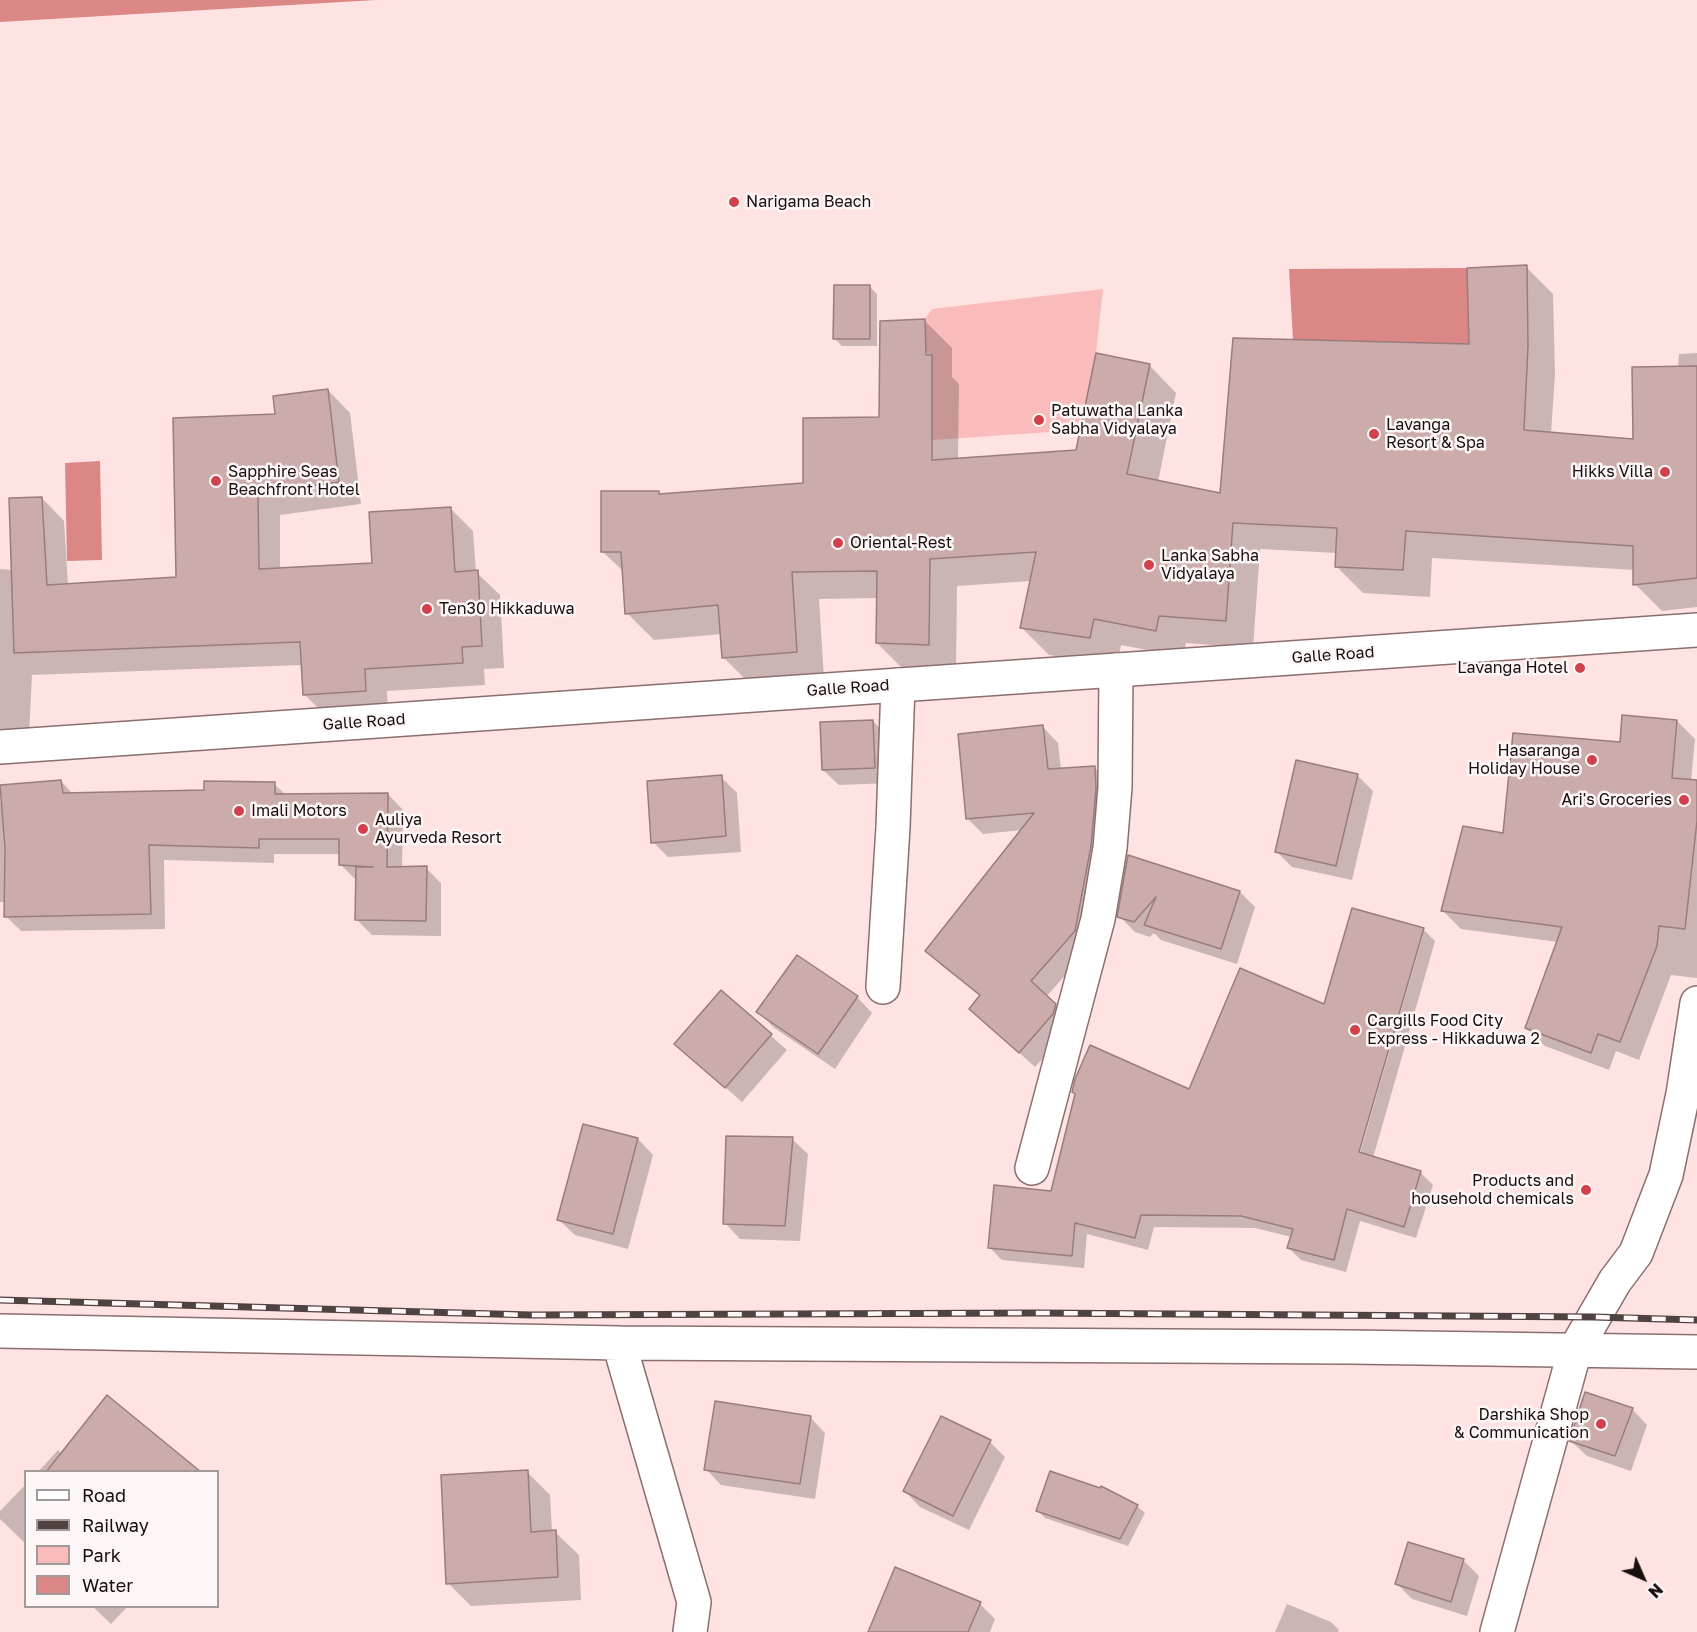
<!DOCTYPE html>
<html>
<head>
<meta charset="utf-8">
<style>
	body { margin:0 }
	#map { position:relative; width:1697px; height:1632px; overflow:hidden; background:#fee3e2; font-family:"Golos Text",sans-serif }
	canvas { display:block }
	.legend { position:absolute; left:24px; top:1470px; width:195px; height:138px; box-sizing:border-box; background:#fdf6f6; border:2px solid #a29999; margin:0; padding:8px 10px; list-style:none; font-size:18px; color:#190e0e }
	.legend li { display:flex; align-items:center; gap:12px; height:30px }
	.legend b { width:30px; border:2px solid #a29999 }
	.north { position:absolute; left:1613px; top:1548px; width:60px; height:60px; -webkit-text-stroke:4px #fdf6f6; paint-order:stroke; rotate:135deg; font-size:16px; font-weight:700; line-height:24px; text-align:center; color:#190e0e }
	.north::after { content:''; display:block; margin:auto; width:21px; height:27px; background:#190e0e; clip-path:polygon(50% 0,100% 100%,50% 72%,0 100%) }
</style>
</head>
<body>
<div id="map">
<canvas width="1697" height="1632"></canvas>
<ul class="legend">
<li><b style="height:8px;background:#fff"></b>Road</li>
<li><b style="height:8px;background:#514242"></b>Railway</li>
<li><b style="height:16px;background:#f9bcba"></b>Park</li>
<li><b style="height:16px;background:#da8786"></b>Water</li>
</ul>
<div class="north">N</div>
</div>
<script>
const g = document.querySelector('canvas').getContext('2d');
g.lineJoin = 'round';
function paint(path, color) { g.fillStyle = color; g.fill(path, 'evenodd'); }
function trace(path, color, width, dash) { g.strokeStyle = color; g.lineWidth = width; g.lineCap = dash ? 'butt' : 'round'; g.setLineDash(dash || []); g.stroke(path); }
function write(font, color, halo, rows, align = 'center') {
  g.font = font + ' "Golos Text",sans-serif'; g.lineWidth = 5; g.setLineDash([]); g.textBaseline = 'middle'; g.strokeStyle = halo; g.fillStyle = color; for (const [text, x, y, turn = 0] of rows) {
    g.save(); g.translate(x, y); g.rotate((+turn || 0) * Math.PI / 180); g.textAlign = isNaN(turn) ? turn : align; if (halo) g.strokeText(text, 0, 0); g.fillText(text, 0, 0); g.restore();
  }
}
const green = new Path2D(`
	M 1103,289 L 1096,353 L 1080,430 L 932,440 L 932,355 L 926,352 L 925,319 L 932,309 Z`);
const water = new Path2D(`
	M 0,0 L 376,0 L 0,22 Z
	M 1467,268 L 1469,344 L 1293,340 L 1289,269 Z
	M 100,461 L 102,560 L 67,561 L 65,463 Z`);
const shadow = new Path2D(`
	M 1526,267 L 1553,294 L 1555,374 L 1551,434 L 1634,440 L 1678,367 L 1679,354 L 1697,353 L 1697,607 L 1662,611 L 1635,584 L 1635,570 L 1432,558 L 1430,597 L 1363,593 L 1336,566 L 1337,553 L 1260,549 L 1253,648 L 1186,643 L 1183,657 L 1121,645 L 1117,665 L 1049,655 L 1022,628 L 1031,581 L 957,586 L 956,671 L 904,670 L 877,643 L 878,598 L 819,599 L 824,679 L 750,684 L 723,657 L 722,634 L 654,640 L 627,613 L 624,572 L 603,552 L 658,492 L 661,495 L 805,485 L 880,419 L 925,321 L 952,348 L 952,377 L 959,384 L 958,460 L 1077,452 L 1149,365 L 1176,393 L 1158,482 L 1222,495 L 1470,345 Z
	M 870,287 L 877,294 L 877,346 L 842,346 L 835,339 Z
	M 328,390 L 350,413 L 361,504 L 280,515 L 280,569 L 373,564 L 451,509 L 473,531 L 476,572 L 500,595 L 504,668 L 484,669 L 485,685 L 387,691 L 388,713 L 327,717 L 304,694 L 302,665 L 32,675 L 29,735 L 0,734 L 0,569 L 13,570 L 42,498 L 64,521 L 68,585 L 177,578 L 277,415 Z
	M 873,721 L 888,737 L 890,783 L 839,785 L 823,770 Z
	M 1677,721 L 1695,739 L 1691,781 L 1697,781 L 1697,978 L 1671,975 L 1639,1060 L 1616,1051 L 1609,1070 L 1545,1046 L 1526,1028 L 1558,942 L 1461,929 L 1443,911 L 1505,835 L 1621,743 Z
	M 1043,727 L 1058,743 L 1061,770 L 1094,767 L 1110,783 L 1090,947 L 1046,997 L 1071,1021 L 1069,1030 L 1035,1067 L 971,1009 L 981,997 L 942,966 L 927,951 L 1022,830 L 983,834 L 967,818 Z
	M 1357,775 L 1373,791 L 1352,880 L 1292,867 L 1276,851 Z
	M 721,777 L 737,793 L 741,852 L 668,857 L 653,842 Z
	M 61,781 L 74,795 L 206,791 L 274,784 L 286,795 L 388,794 L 403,810 L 402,868 L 426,868 L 441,883 L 441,936 L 372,935 L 357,920 L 356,880 L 341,865 L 340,854 L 274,854 L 274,863 L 164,860 L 165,929 L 21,931 L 6,916 L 6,902 L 0,902 L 0,802 Z
	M 1129,857 L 1240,892 L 1255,907 L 1237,964 L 1161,940 L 1154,933 L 1150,937 L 1135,932 L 1119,916 Z
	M 1423,929 L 1435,941 L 1373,1158 L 1420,1172 L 1433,1185 L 1416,1238 L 1360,1221 L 1346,1272 L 1301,1260 L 1289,1248 L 1292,1237 L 1255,1228 L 1154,1227 L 1148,1250 L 1087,1234 L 1084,1268 L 1002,1260 L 990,1248 L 1053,1192 L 1189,1091 L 1325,1006 ZM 1420,935 L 1423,935 L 1358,1160 L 1355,1159 Z
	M 721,992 L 787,1050 L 742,1102 L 676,1044 Z
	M 857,997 L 872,1013 L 835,1069 L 773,1027 L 758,1011 Z
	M 638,1139 L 653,1155 L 628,1249 L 575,1235 L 559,1220 Z
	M 792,1139 L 808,1154 L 800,1241 L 740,1239 L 725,1223 Z
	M 1632,1409 L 1647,1425 L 1631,1471 L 1587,1456 L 1571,1441 Z
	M 810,1417 L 825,1433 L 815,1499 L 721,1485 L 706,1469 Z
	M 990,1442 L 1005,1457 L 969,1530 L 920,1507 L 905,1491 Z
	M 58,1450 L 62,1454 L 194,1472 L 38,1472 Z
	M 527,1472 L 550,1495 L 552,1532 L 555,1532 L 579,1555 L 581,1600 L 471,1606 L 448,1583 Z
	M 26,1484 L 26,1544 L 0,1519 L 0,1511 Z
	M 1137,1506 L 1145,1513 L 1128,1546 L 1045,1518 L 1038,1511 Z
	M 1409,1544 L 1464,1561 L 1479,1576 L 1467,1616 L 1412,1599 L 1396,1583 Z
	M 980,1604 L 995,1619 L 990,1632 L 882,1632 Z
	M 1287,1604 L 1331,1622 L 1339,1630 L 1338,1632 L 1275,1632 Z
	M 92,1606 L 128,1606 L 111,1624 Z`);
const building = new Path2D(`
	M 1527,265 L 1528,346 L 1524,430 L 1633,439 L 1632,367 L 1697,366 L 1697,578 L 1633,585 L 1633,546 L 1406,531 L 1403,570 L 1335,567 L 1337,528 L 1233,523 L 1226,621 L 1159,616 L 1156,631 L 1094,619 L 1090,638 L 1020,628 L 1036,552 L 930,559 L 929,645 L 876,643 L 877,571 L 792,572 L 797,652 L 722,658 L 718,605 L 625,614 L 621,552 L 601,552 L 601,491 L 659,491 L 659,494 L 803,483 L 803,418 L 879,417 L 880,321 L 925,319 L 926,355 L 932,355 L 932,460 L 1076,450 L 1096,353 L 1150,364 L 1127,474 L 1220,493 L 1233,338 L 1469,344 L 1467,268 Z
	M 834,285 L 870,285 L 870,339 L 833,339 Z
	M 328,389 L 339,482 L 258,493 L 259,569 L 372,563 L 369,512 L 451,507 L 455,572 L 478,570 L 482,646 L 462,647 L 463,663 L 365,669 L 366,691 L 303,695 L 300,642 L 14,653 L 9,498 L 42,497 L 47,585 L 176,577 L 173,418 L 275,414 L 273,396 Z
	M 1622,715 L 1677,720 L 1672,778 L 1697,780 L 1697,821 L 1685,929 L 1659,926 L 1657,946 L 1620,1042 L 1598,1034 L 1591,1053 L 1525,1028 L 1562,927 L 1441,911 L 1463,826 L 1503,833 L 1513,733 L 1620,742 Z
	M 873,720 L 875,768 L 822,770 L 820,722 Z
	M 1043,725 L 1048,769 L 1095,766 L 1096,789 L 1091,846 L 1075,931 L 1031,981 L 1056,1004 L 1053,1014 L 1019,1053 L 969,1009 L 980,995 L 925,951 L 1034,813 L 966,819 L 958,734 Z
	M 1296,760 L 1358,774 L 1336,866 L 1275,852 Z
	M 722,775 L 726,836 L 651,843 L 647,781 Z
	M 61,780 L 63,793 L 204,790 L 204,781 L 275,782 L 275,794 L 388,793 L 387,867 L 427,866 L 426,921 L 355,920 L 356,867 L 373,867 L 339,865 L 339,839 L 259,839 L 259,848 L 149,845 L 151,914 L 4,917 L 5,848 L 0,785 Z
	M 1128,855 L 1240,891 L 1221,949 L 1144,925 L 1156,897 L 1134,922 L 1117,917 Z
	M 1352,908 L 1424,928 L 1359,1152 L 1421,1171 L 1404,1227 L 1347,1209 L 1334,1260 L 1287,1248 L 1293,1229 L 1241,1216 L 1141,1215 L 1135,1238 L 1075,1223 L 1072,1256 L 988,1248 L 994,1185 L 1051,1191 L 1075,1094 L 1072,1092 L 1075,1079 L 1090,1045 L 1189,1089 L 1240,968 L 1324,1004 Z
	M 797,955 L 858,996 L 818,1054 L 756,1012 Z
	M 721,990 L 772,1034 L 725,1088 L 674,1044 Z
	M 583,1124 L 638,1138 L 613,1234 L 557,1220 Z
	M 726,1136 L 793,1137 L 785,1226 L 723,1224 Z
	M 1585,1392 L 1633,1408 L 1615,1456 L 1569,1441 Z
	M 107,1395 L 201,1472 L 46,1472 Z
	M 715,1401 L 811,1416 L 800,1484 L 704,1470 Z
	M 941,1416 L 991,1440 L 953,1516 L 903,1491 Z
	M 528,1470 L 531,1532 L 556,1530 L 558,1577 L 446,1584 L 441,1475 Z
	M 1050,1471 L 1100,1488 L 1101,1486 L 1138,1505 L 1120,1539 L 1036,1511 Z
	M 1408,1542 L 1464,1559 L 1451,1602 L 1395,1584 Z
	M 895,1567 L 981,1602 L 968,1632 L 868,1632 Z`);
const street = new Path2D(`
	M 883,987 L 893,827 L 898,685
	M 1032,1168 L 1098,919 L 1110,848 L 1115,787 L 1116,670
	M 0,1331 L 619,1343 L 1349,1347 L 1697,1352
	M 619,1343 L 694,1602 L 690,1632
	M 1497,1632 L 1575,1350 L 1615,1281 L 1636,1253 L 1666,1175 L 1683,1094 L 1697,1003`);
const highway = new Path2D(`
	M 0,747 L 1697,630`);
const rail = new Path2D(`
	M 0,1300 L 531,1315 L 1035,1313 L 1594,1317 L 1697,1320`);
const markers = [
	[734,202,6,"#d1414b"],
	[1039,420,6,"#d1414b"],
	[1374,434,6,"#d1414b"],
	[1665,472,6,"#d1414b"],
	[216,481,6,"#d1414b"],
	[838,543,6,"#d1414b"],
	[1149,565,6,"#d1414b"],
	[427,609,6,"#d1414b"],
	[1580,668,6,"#d1414b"],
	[1592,760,6,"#d1414b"],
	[1684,800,6,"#d1414b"],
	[239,811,6,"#d1414b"],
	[363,829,6,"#d1414b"],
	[1355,1030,6,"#d1414b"],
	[1586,1190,6,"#d1414b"],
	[1601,1424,6,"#d1414b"]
];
const poiNames = [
	["Narigama Beach",746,202],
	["Patuwatha Lanka",1051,411],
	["Sabha Vidyalaya",1051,429],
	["Lavanga",1386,425],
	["Resort & Spa",1386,443],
	["Sapphire Seas",228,472],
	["Beachfront Hotel",228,490],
	["Hikks Villa",1653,472,"right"],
	["Oriental-Rest",850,543],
	["Lanka Sabha",1161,556],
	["Vidyalaya",1161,574],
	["Ten30 Hikkaduwa",439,609],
	["Lavanga Hotel",1568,668,"right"],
	["Hasaranga",1580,751,"right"],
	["Holiday House",1580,769,"right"],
	["Ari's Groceries",1672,800,"right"],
	["Imali Motors",251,811],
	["Auliya",375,820],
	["Ayurveda Resort",375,838],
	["Cargills Food City",1367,1021],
	["Express - Hikkaduwa 2",1367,1039],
	["Products and",1574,1181,"right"],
	["household chemicals",1574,1199,"right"],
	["Darshika Shop",1589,1415,"right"],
	["& Communication",1589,1433,"right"]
];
const streetNames = [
	["Galle Road",1333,655,-4],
	["Galle Road",848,688,-4],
	["Galle Road",364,722,-4]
];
paint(green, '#f9bcba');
paint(water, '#da8786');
paint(shadow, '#0003');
paint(building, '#cbacab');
trace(building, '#9a7c7b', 1.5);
trace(street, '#8b6e6d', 36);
trace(highway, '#8b6e6d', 36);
trace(street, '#fff', 33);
trace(highway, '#fff', 33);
trace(rail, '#514242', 7);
trace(rail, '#fdf6f6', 4.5, [14]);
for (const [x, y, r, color] of markers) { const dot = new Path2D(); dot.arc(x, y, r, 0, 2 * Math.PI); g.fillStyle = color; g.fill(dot); trace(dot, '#fdf6f6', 2); }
write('16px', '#190e0e', '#fdf6f6', poiNames, 'left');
write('16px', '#190e0e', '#fdf6f6', streetNames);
</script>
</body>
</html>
